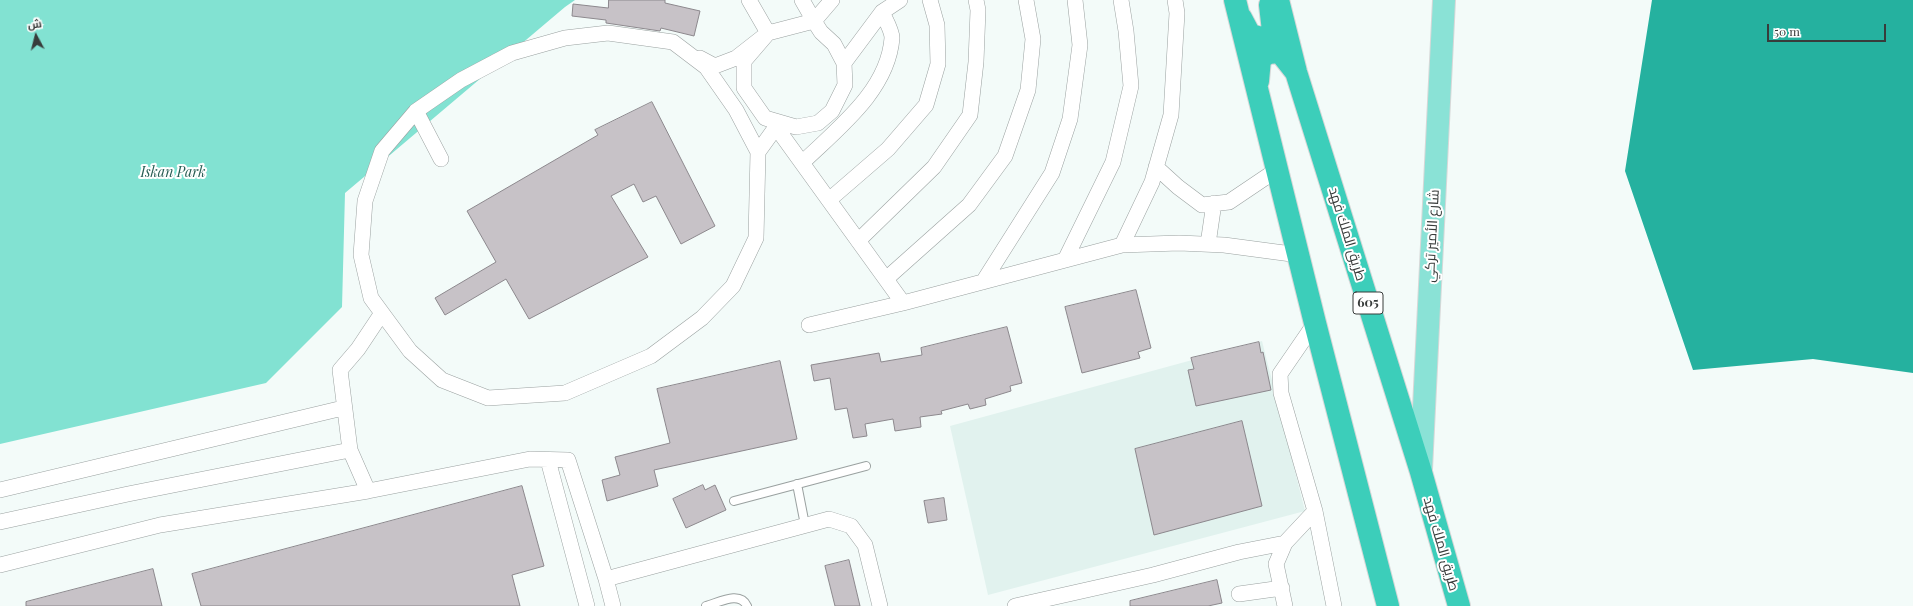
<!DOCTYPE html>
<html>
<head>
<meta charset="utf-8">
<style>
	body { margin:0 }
	#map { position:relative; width:1913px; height:606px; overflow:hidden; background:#f3fbf9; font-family:"Playfair Display",Cairo,serif }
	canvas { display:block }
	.north { position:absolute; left:16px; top:16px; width:40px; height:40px; -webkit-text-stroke:3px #fff; paint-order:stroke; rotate:353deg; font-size:11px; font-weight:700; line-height:16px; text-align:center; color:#383c3b }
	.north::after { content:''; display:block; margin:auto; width:14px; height:18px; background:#383c3b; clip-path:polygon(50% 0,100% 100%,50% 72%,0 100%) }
	.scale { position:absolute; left:1767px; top:24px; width:119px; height:18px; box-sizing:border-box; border:2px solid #383c3b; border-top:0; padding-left:5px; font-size:12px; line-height:14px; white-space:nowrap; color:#383c3b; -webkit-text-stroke:3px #fff; paint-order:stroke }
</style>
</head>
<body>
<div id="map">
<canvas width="1913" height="606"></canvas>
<div class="north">ش</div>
<div class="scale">50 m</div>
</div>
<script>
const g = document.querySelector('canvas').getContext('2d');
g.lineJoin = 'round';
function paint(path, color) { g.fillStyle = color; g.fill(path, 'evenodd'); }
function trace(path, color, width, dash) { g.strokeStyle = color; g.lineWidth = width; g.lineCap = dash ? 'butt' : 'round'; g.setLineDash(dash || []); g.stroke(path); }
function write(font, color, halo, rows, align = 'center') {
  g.font = font + ' "Playfair Display",Cairo,serif'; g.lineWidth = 4; g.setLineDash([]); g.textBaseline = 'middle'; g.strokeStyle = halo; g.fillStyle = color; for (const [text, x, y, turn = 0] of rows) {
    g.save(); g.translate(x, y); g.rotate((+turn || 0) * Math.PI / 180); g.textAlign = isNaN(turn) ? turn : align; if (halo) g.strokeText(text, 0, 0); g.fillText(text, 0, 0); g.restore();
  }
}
const built = new Path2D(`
	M 1262,341 L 1305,511 L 988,595 L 950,426 Z`);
const green = new Path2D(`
	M 0,0 L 575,0 L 565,7 L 345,193 L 342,307 L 266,383 L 0,444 Z`);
const water = new Path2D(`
	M 1652,0 L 1913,0 L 1913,373 L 1813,359 L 1693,370 L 1625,171 Z`);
const building = new Path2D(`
	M 609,0 L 665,0 L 665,3 L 700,11 L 694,36 L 661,28 L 660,31 L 606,23 L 606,20 L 572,16 L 573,4 L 608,8 Z
	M 652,102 L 715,226 L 681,244 L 656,196 L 643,202 L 634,184 L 611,196 L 648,257 L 529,319 L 506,279 L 445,315 L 435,298 L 496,262 L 467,211 L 598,135 L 595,130 Z
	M 1136,290 L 1151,348 L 1138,352 L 1140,358 L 1082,373 L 1065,307 Z
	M 1007,327 L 1022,383 L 1010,386 L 1011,391 L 985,399 L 986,405 L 970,409 L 968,404 L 941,411 L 942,414 L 920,417 L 921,427 L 895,431 L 893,419 L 865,424 L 867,436 L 853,438 L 847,408 L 835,410 L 830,378 L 814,381 L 811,365 L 879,353 L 881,362 L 922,355 L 921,348 Z
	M 1259,342 L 1261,353 L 1263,352 L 1271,390 L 1196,406 L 1188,370 L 1194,369 L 1191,358 Z
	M 780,361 L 797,439 L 654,470 L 658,486 L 607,501 L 602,480 L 620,475 L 615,457 L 670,443 L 657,389 Z
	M 1242,421 L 1262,506 L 1154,535 L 1135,449 Z
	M 703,485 L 705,490 L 715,485 L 726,510 L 686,528 L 673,499 Z
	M 522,486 L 544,566 L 512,575 L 520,606 L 201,606 L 192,574 Z
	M 944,498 L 947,520 L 928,523 L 924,501 Z
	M 849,560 L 860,606 L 835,606 L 825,566 Z
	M 153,569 L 162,606 L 26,606 L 26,602 Z
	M 1217,580 L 1222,603 L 1208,606 L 1130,606 L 1130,601 Z`);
const lane = new Path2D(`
	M 797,484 L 805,525
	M 734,501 L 866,466
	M 706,606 C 718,603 740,590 747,606`);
const street = new Path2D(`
	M 802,0 L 814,21 L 832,0
	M 814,21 L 821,32 L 834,44 L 844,63 L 845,85 L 832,111 L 818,123 L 796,127 L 765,118 L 744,88 L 744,61 L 768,33 Z
	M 700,58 L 715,66 L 736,58 L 768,33 L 749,0
	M 844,63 L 882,12 L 900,0
	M 416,111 L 441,159
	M 776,127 L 903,303
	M 758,152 L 776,127 L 785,127
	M 802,163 C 837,129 888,91 892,38 C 892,30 885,19 882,12
	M 1156,167 L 1178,187 L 1202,205 L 1229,202 L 1278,169
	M 829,200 L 888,149 L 926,105 L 938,64 L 937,25 L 930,0
	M 858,241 L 934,167 L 970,115 L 976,62 L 978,10 L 976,0
	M 1208,244 L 1214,203
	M 1122,245 L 1152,182 L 1171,115 L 1177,13 L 1175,0
	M 1065,260 L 1113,162 L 1131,86 L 1126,31 L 1121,0
	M 886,279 L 969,205 L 1005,156 L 1028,90 L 1033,39 L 1026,0
	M 983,282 L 1052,173 L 1070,119 L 1080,45 L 1075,0
	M 1315,323 L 1280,374 L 1281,393 L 1315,511 L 1334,606
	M 809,325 L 903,303 L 1122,245 L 1179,243 L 1224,245 L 1299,255
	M 548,460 L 587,606
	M 0,490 L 343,408
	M 368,491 L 350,450 L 340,370 L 358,349 L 382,313 L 371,298 L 361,255 L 365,201 L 382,151 L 416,111 L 461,80 L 512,53 L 565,38 L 608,33 L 673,42 L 706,67 L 736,110 L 758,152 L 756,238 L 733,286 L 702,318 L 651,356 L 565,393 L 488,398 L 442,380 L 410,351 L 382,313
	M 0,522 L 128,494 L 350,450
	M 1285,543 L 1315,511
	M 0,565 L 160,525 L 368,491 L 530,459 L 568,460 L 606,579 L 613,606
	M 606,579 L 829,519 L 851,526 L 865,545 L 880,606
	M 1239,594 L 1282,588
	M 1015,606 L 1153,575 L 1239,552 L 1285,543 L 1276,564 L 1285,606`);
const primary = new Path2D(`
	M 1421,469 L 1444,0`);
const highway = new Path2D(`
	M 1235,0 L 1315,323 L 1388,606
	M 1278,0 L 1296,72 L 1421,472 L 1459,606
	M 1241,18 L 1250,35 L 1265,39 L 1273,31 L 1270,5
	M 1258,81 L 1260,59 L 1268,53 L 1280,52 L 1295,71`);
const shields = [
	[1368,303,30]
];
const shieldNames = [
	["605",1368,303]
];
const parkNames = [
	["Iskan Park",173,173]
];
const streetNames = [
	["طريق الملك فهد",1347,234,73],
	["شارع الأمير تركي",1432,236,-87],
	["طريق الملك فهد",1441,544,74]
];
paint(built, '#e1f2ee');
paint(green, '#82e2d2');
paint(water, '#25b19f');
paint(building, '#c7c2c7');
trace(building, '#8c888d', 1);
trace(lane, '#9aa1a0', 10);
trace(street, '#9aa1a0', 16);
trace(primary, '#d7d8d8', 24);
trace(highway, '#d7d8d8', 24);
trace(lane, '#fff', 8);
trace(street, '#fff', 15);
trace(primary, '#8ae2d6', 22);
trace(highway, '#3cceba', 22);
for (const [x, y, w] of shields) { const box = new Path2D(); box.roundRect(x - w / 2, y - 11, w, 22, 3); g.fillStyle = '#fff'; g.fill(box); trace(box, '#383c3b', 1); }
write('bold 13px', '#383c3b', null, shieldNames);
write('italic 14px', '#295e55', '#fff', parkNames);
write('14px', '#383c3b', '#fff', streetNames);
</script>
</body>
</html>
